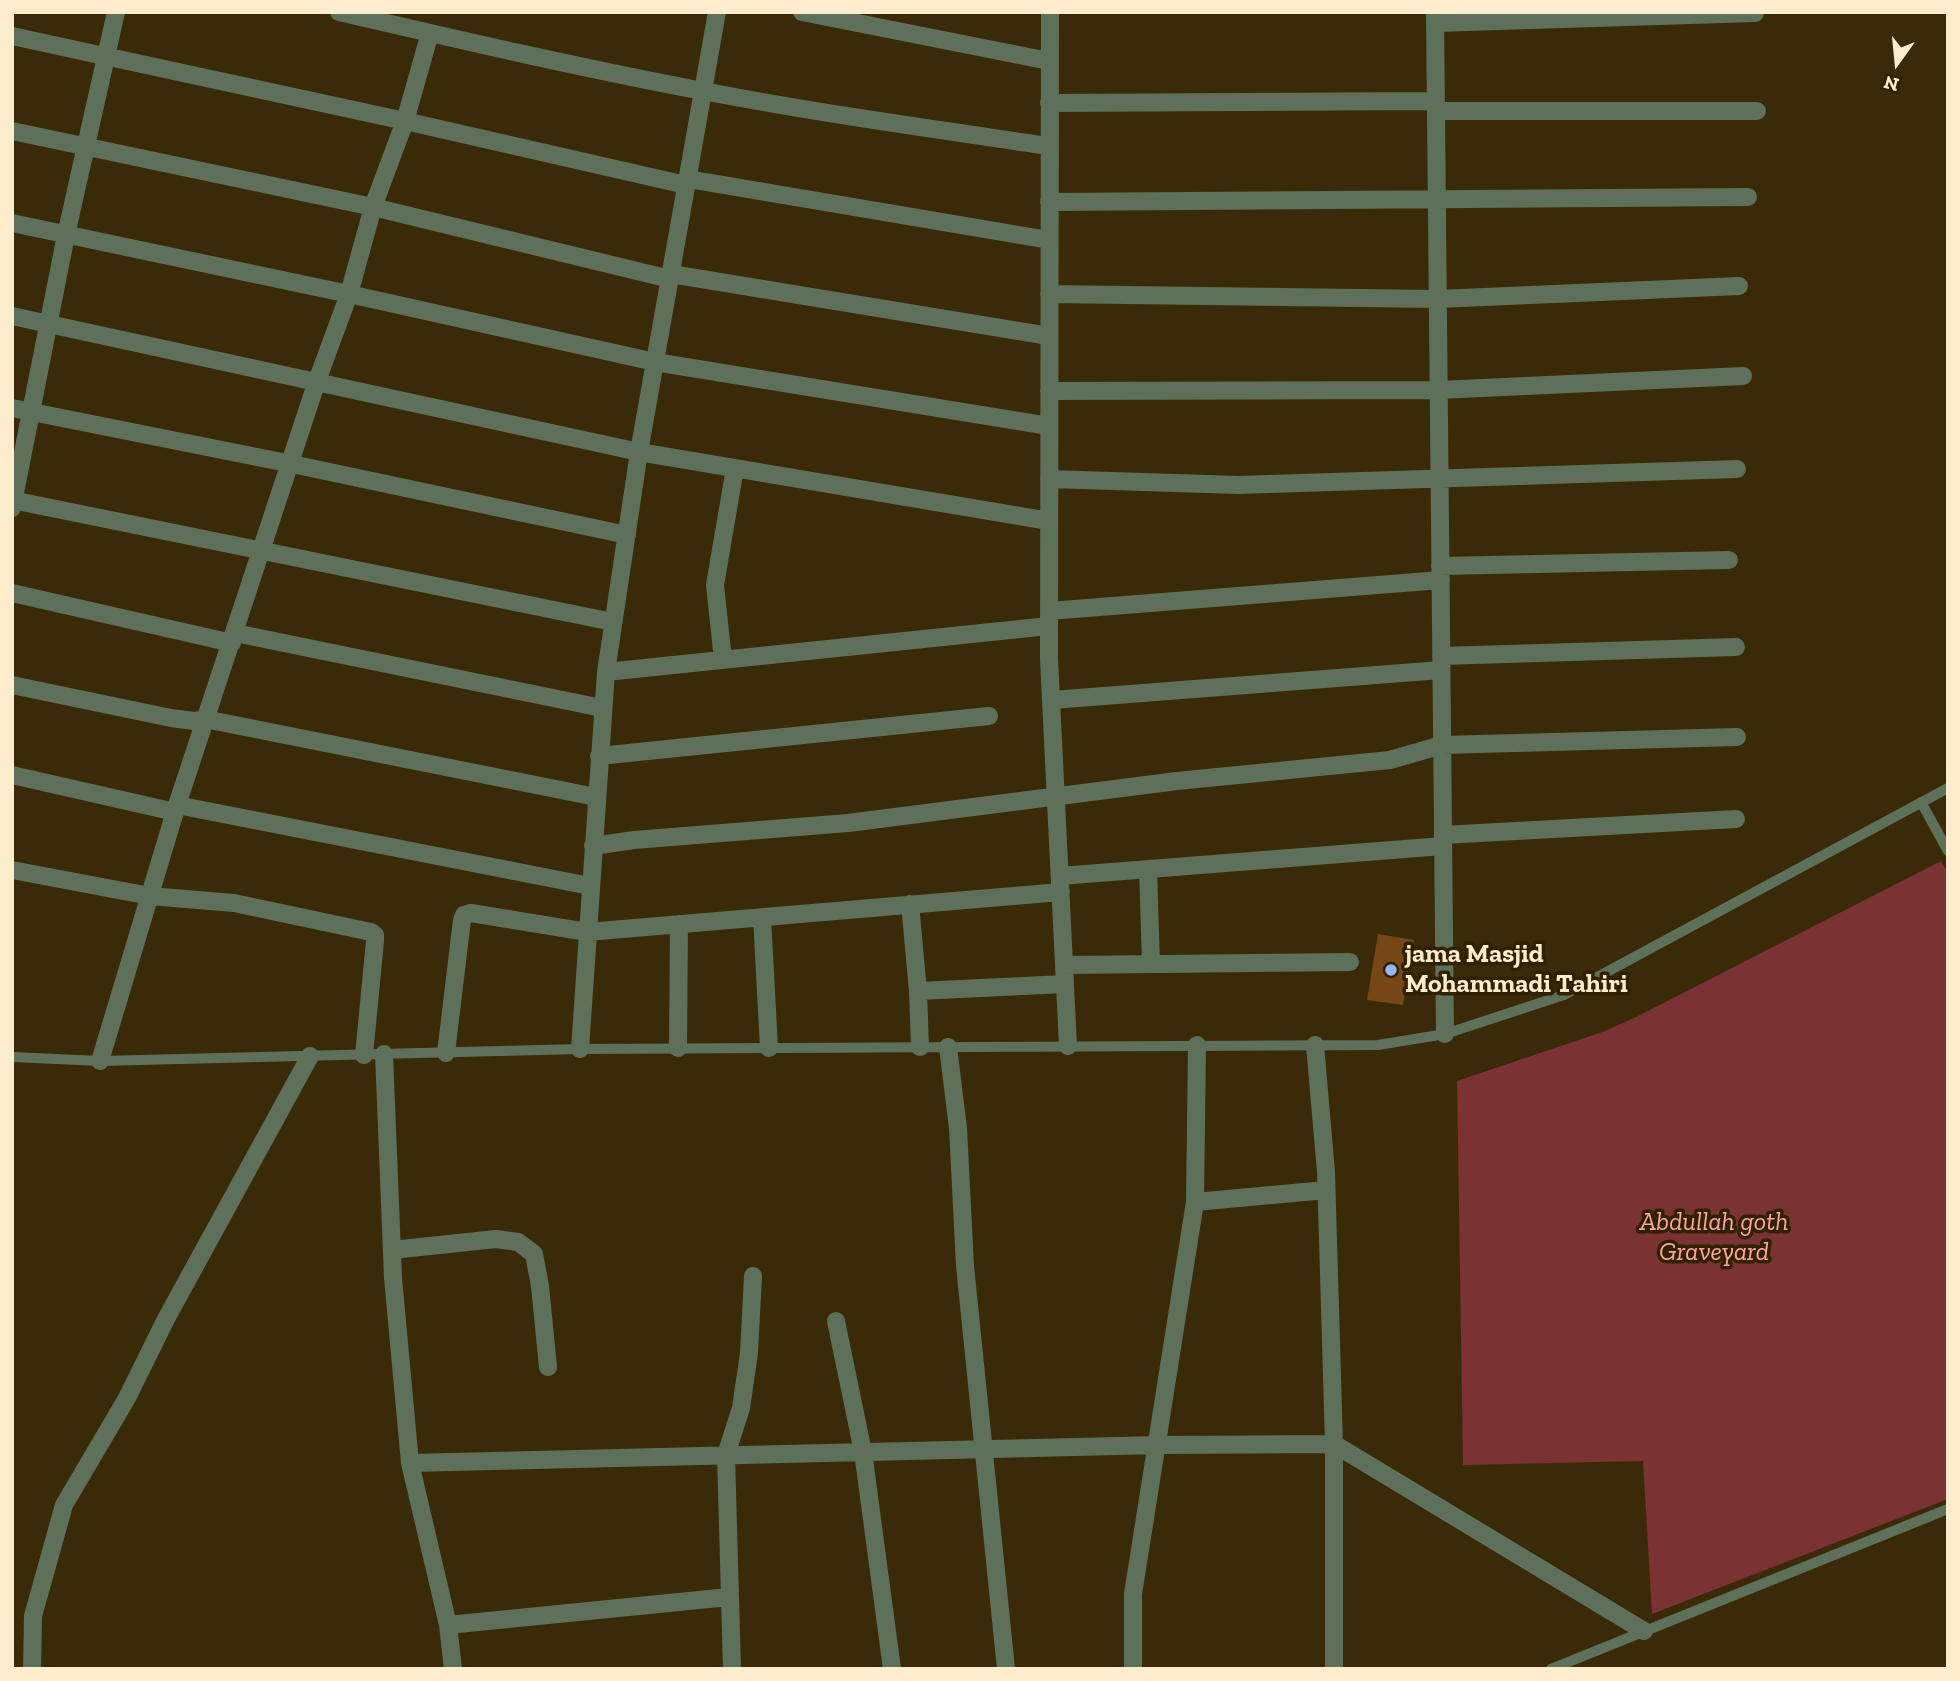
<!DOCTYPE html>
<html>
<head>
<meta charset="utf-8">
<style>
	body { margin:0 }
	#map { position:relative; width:1960px; height:1681px; overflow:hidden; background:#3b2a08; font-family:"Zilla Slab",serif }
	canvas { display:block }
	.frame { position:absolute; inset:0; border:14px solid #feeccd; pointer-events:none }
	.north { position:absolute; left:1862px; top:28px; width:70px; height:70px; -webkit-text-stroke:5px #302100; paint-order:stroke; rotate:195deg; font-size:19px; font-weight:700; line-height:28px; text-align:center; color:#feeccd }
	.north::after { content:''; display:block; margin:auto; width:24px; height:32px; background:#feeccd; clip-path:polygon(50% 0,100% 100%,50% 72%,0 100%) }
</style>
</head>
<body>
<div id="map">
<canvas width="1960" height="1681"></canvas>
<div class="frame"></div>
<div class="north">N</div>
</div>
<script>
const g = document.querySelector('canvas').getContext('2d');
g.lineJoin = 'round';
function paint(path, color) { g.fillStyle = color; g.fill(path, 'evenodd'); }
function trace(path, color, width, dash) { g.strokeStyle = color; g.lineWidth = width; g.lineCap = dash ? 'butt' : 'round'; g.setLineDash(dash || []); g.stroke(path); }
function write(font, color, halo, rows, align = 'center') {
  g.font = font + ' "Zilla Slab",serif'; g.lineWidth = 7; g.setLineDash([]); g.textBaseline = 'middle'; g.strokeStyle = halo; g.fillStyle = color; for (const [text, x, y, turn = 0] of rows) {
    g.save(); g.translate(x, y); g.rotate((+turn || 0) * Math.PI / 180); g.textAlign = isNaN(turn) ? turn : align; if (halo) g.strokeText(text, 0, 0); g.fillText(text, 0, 0); g.restore();
  }
}
const green = new Path2D(`
	M 1941,861 L 1948,873 L 1948,1499 L 1652,1614 L 1643,1461 L 1463,1465 L 1457,1081 L 1605,1031 L 1638,1016 Z`);
const building = new Path2D(`
	M 1378,934 L 1414,940 L 1403,1005 L 1367,1000 Z`);
const lane = new Path2D(`
	M 1921,802 L 1948,851
	M 12,1057 L 100,1061 L 580,1049 L 1378,1045 L 1445,1034 L 1564,995 L 1948,788
	M 1551,1669 L 1948,1509`);
const street = new Path2D(`
	M 339,12 C 460,40 581,68 703,91 C 817,113 933,129 1049,146
	M 802,12 L 1049,61
	M 1050,12 L 1049,659 L 1068,1046
	M 1435,12 L 1445,1034
	M 1435,23 L 1755,13
	M 12,36 L 405,121 L 686,185
	M 1049,103 L 1436,101
	M 1436,111 L 1757,111
	M 12,131 L 373,207 L 670,279
	M 688,179 L 1049,240
	M 1049,202 L 1748,197
	M 12,223 L 349,294 L 655,362 L 1049,426
	M 671,274 L 1049,336
	M 1049,294 L 1438,299 L 1739,286
	M 12,316 L 639,452 L 1049,521
	M 1049,391 L 1439,390 L 1743,376
	M 12,408 L 292,464 L 627,535
	M 1049,479 L 1238,485 L 1737,469
	M 12,500 L 613,622
	M 12,508 L 66,235 L 116,12
	M 1440,566 L 1729,560
	M 12,593 L 232,643
	M 1049,611 L 1441,580
	M 235,633 L 602,708
	M 1441,656 L 1736,647
	M 723,660 L 715,585 L 735,468
	M 606,672 L 1049,626
	M 12,685 L 171,718 L 194,721 L 205,719 L 596,797
	M 1052,700 L 1441,670
	M 599,756 L 989,716
	M 12,775 L 175,812
	M 177,805 L 590,886
	M 1443,835 L 1736,819
	M 593,846 L 634,840 L 848,823 L 1177,781 L 1390,760 L 1442,745 L 1737,737
	M 1148,869 L 1151,964
	M 12,870 L 150,896 L 234,903 L 371,932 L 375,935 L 375,941 L 364,1055
	M 1060,876 L 1443,846
	M 910,904 L 918,991 L 920,1047
	M 762,917 L 769,1048
	M 1064,965 L 1350,962
	M 918,991 L 1065,984
	M 1315,1045 L 1326,1172 L 1334,1444 L 1334,1669
	M 948,1047 L 958,1128 L 965,1266 L 1006,1669
	M 678,1048 L 679,924
	M 580,1049 L 606,672 L 639,452 L 717,12
	M 446,1053 L 462,920 L 464,915 L 471,913 L 587,932 L 1061,892
	M 384,1054 L 393,1278 L 410,1463 L 448,1625 L 453,1669
	M 100,1061 L 177,805 L 317,381 L 349,294 L 373,207 L 405,121 L 430,33
	M 1195,1202 L 1326,1190
	M 392,1250 L 496,1239 L 518,1242 L 534,1254 L 540,1286 L 548,1367
	M 836,1321 L 863,1452 L 892,1669
	M 410,1463 L 1158,1445 L 1334,1444 L 1644,1631
	M 448,1625 L 729,1597
	M 32,1669 L 33,1616 L 64,1505 L 127,1398 L 166,1319 L 310,1056
	M 732,1669 L 726,1455 L 741,1408 L 749,1353 L 753,1276
	M 1133,1669 L 1133,1594 L 1195,1202 L 1197,1045`);
const markers = [
	[1391,970,7,"#92b7fd"]
];
const poiNames = [
	["jama Masjid",1405,955],
	["Mohammadi Tahiri",1405,985]
];
const parkNames = [
	["Abdullah goth",1714,1223],
	["Graveyard",1714,1253]
];
paint(green, '#7a3232');
paint(building, '#774715');
trace(lane, '#5c705a', 10);
trace(street, '#5c705a', 18);
for (const [x, y, r, color] of markers) { const dot = new Path2D(); dot.arc(x, y, r, 0, 2 * Math.PI); g.fillStyle = color; g.fill(dot); trace(dot, '#302100', 2.5); }
write('bold 26px', '#feeccd', '#302100', poiNames, 'left');
write('italic 26px', '#fea5a1', '#302100', parkNames);
</script>
</body>
</html>
